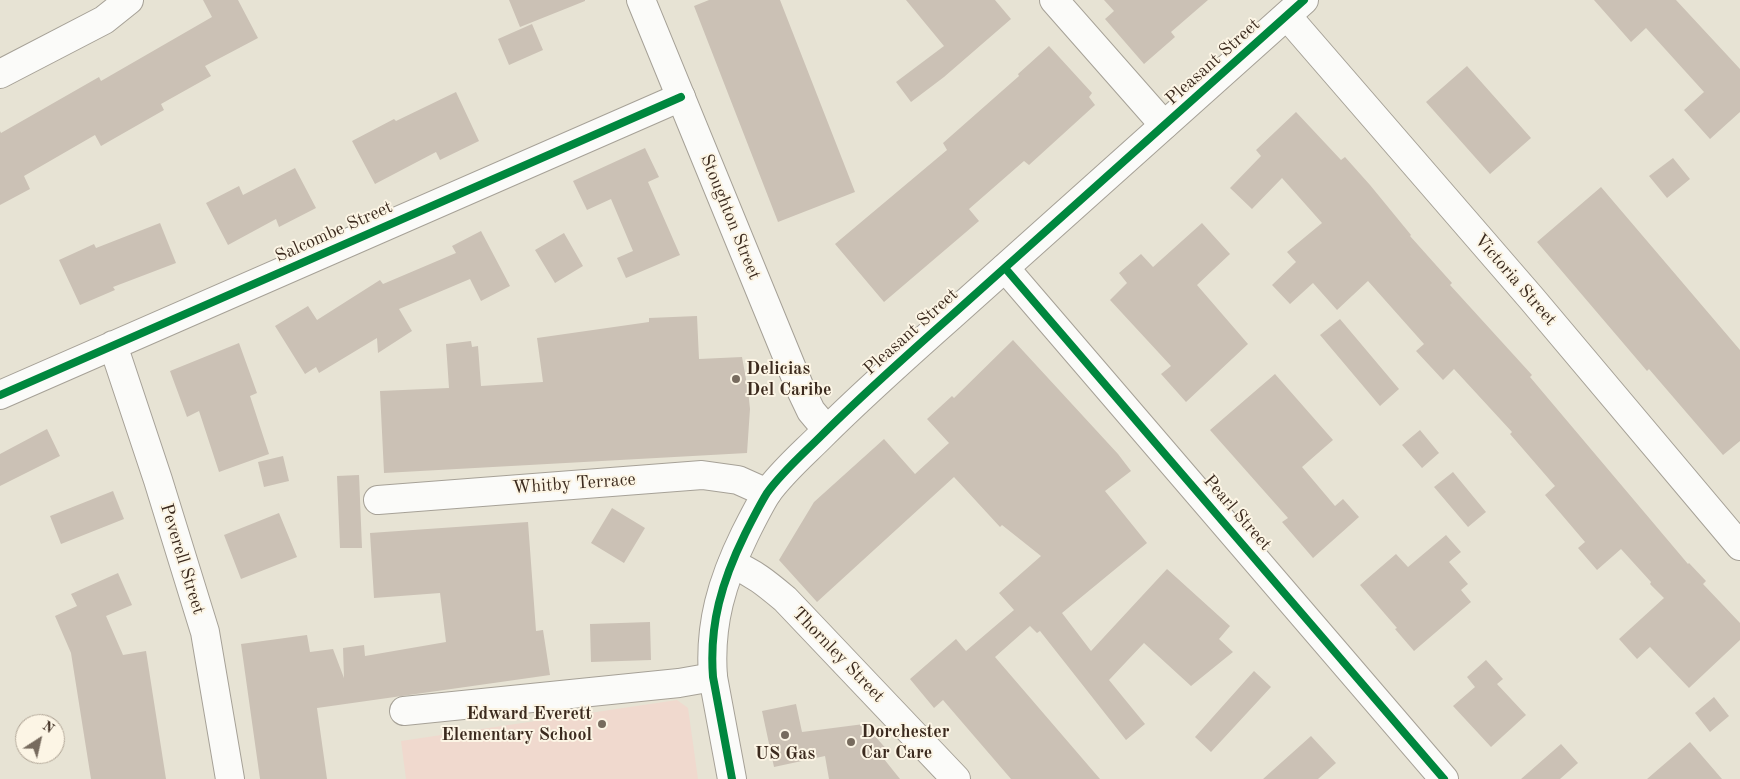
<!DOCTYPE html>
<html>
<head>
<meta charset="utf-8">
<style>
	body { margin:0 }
	#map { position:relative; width:1740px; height:779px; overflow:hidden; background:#e7e3d4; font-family:"Old Standard TT",serif }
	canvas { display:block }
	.north { position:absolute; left:15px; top:714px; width:50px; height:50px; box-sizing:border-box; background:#fcf5e5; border:1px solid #afa495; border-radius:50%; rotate:35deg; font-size:14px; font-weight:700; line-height:20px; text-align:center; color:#3b2a1e }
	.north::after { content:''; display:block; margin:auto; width:18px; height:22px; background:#776b5e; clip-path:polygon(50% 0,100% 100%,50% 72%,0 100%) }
</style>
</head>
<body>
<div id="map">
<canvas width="1740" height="779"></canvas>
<div class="north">N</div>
</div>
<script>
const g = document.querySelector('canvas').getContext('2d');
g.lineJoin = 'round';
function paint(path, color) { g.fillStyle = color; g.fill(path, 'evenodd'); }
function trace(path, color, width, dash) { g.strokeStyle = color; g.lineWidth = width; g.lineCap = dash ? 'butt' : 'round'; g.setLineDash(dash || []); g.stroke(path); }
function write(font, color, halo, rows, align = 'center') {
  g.font = font + ' "Old Standard TT",serif'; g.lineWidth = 4; g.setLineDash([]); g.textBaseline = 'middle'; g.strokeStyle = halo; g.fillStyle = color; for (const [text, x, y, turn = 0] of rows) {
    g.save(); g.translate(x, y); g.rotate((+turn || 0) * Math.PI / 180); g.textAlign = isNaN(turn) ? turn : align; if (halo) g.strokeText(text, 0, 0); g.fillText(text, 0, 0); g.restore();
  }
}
const built = new Path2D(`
	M 677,700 L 688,708 L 698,779 L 406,779 L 401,741 Z`);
const building = new Path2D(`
	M 203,0 L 238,0 L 258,38 L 205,66 L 211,76 L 161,104 L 164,110 L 101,146 L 95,135 L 24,176 L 30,189 L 0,205 L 0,131 L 1,133 L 99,77 L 101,81 L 212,17 Z
	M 509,0 L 585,0 L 585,1 L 520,27 Z
	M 709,0 L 780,0 L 855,192 L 778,222 L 694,6 Z
	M 906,0 L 995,0 L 1011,19 L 944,77 L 911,102 L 896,82 L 944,46 Z
	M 1104,0 L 1208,0 L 1171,32 L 1175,37 L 1144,64 L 1105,19 L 1114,11 Z
	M 1594,0 L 1676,0 L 1740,69 L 1740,112 L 1710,139 L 1684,110 L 1704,92 L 1646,28 L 1631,42 Z
	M 532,24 L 543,50 L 509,65 L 498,39 Z
	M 1049,46 L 1092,93 L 1089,97 L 1095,105 L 1029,165 L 1024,161 L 969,209 L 979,221 L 884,302 L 835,244 L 947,150 L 943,143 L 1019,76 L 1018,74 Z
	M 1467,66 L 1531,138 L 1490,174 L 1426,102 Z
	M 456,92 L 479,141 L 440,160 L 436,152 L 375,184 L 352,141 L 394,119 L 396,121 Z
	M 1296,112 L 1341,160 L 1345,157 L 1370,185 L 1411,235 L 1410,236 L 1452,283 L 1450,285 L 1532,375 L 1530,377 L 1688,564 L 1689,563 L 1706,581 L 1703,584 L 1740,623 L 1740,640 L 1689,688 L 1650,647 L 1637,659 L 1619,639 L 1664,598 L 1650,584 L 1651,582 L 1621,549 L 1597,570 L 1578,548 L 1585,542 L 1545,495 L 1555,486 L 1510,434 L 1512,432 L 1454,369 L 1443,380 L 1416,351 L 1424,344 L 1368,281 L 1337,310 L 1313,283 L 1290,304 L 1272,285 L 1296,262 L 1287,252 L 1322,223 L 1282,178 L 1252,209 L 1230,188 L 1261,156 L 1256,150 Z
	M 645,148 L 659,177 L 648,182 L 680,255 L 626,278 L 617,258 L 633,251 L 611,199 L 587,210 L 573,181 Z
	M 1673,158 L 1690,179 L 1667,198 L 1649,176 Z
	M 295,168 L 316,208 L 279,227 L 276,219 L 228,245 L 206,203 L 239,186 L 243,195 Z
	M 1601,187 L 1740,350 L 1740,441 L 1723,455 L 1649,369 L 1647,371 L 1537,242 Z
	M 160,223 L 176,263 L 113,287 L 115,290 L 80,305 L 59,260 L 94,244 L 96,248 Z
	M 1202,223 L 1230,254 L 1197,285 L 1248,344 L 1186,402 L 1161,374 L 1171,366 L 1110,300 L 1127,283 L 1119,273 L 1141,254 L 1153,267 Z
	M 481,231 L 510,286 L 481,301 L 470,279 L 399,309 L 412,331 L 378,353 L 377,338 L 319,373 L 316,367 L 305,374 L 275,326 L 308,306 L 317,320 L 380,280 L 383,284 L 456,253 L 452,246 Z
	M 564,233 L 583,266 L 555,283 L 535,250 Z
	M 697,316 L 699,359 L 742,357 L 748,390 L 750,409 L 747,453 L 384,473 L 380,391 L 449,388 L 446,344 L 471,341 L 472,347 L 478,346 L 481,386 L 543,382 L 537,338 L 649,322 L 649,318 Z
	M 1340,319 L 1399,389 L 1380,406 L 1320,335 Z
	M 1013,340 L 1118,454 L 1131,471 L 1105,491 L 1147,543 L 1062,613 L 1091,651 L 1167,569 L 1230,626 L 1219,639 L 1233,652 L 1191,686 L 1144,643 L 1109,680 L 1145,724 L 1126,740 L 1040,631 L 1037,633 L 1030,626 L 995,657 L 1100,779 L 1011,779 L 943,700 L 934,708 L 910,679 L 956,639 L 966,651 L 1014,610 L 999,593 L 1041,556 L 1002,525 L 1000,527 L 954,477 L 817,602 L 779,560 L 814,502 L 884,439 L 915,474 L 949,443 L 927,419 L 952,396 L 954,398 Z
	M 239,343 L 257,393 L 250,396 L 269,454 L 219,472 L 199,411 L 187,417 L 170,371 Z
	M 1275,374 L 1333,440 L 1302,467 L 1335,506 L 1343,499 L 1359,517 L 1313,558 L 1282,522 L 1288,518 L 1210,430 Z
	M 47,429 L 60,456 L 0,486 L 0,454 Z
	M 1420,430 L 1439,453 L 1422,468 L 1402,445 Z
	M 283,456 L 289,481 L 264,487 L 258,462 Z
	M 1453,472 L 1486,512 L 1468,527 L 1434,487 Z
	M 359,475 L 362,548 L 340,548 L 337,476 Z
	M 113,491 L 124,519 L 61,544 L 50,516 Z
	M 612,508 L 645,528 L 624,563 L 591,543 Z
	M 279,513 L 297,557 L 241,579 L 224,535 Z
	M 528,522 L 536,631 L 543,630 L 550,675 L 317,708 L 327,779 L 260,779 L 241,644 L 307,635 L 310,652 L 333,649 L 344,678 L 343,648 L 364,645 L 365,656 L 446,642 L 440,593 L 374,598 L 370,533 Z
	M 1446,535 L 1461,552 L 1449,562 L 1468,584 L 1461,590 L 1471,602 L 1414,651 L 1395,629 L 1397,628 L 1360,585 L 1396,554 L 1408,567 Z
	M 118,573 L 132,605 L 106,616 L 123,655 L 146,651 L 166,779 L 91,779 L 71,653 L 55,616 L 77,606 L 71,594 Z
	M 650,622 L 651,660 L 591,662 L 590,624 Z
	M 1486,660 L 1503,679 L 1497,684 L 1526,715 L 1491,747 L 1453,706 L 1475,687 L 1467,677 Z
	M 1254,671 L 1271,687 L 1211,752 L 1195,737 Z
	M 1714,697 L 1729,716 L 1710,732 L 1695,713 Z
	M 796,704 L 802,732 L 864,724 L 890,753 L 884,759 L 900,779 L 829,779 L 825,756 L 774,767 L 762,711 Z
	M 1311,736 L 1336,763 L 1318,779 L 1263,779 Z
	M 1690,742 L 1722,779 L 1647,779 Z
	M 1561,744 L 1578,763 L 1560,779 L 1521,779 Z`);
const street = new Path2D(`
	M 1054,0 L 1164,125
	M 1287,16 L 1532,299 L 1740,546
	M 0,74 L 104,20 L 129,0
	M 1005,268 L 1444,779
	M 113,345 L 158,480 L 205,632 L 230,779
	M 0,395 L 681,97
	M 378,500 L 702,475 L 738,480 L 767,493
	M 732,564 C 754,573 767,584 785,599 L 956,779
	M 404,711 L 679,683 L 713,677`);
const secondary = new Path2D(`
	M 641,0 L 800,388 L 811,411 L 827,430
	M 732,779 L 713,677 C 709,624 722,581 745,534 C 752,520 759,506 767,493 C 782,472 803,454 821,436 C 863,394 907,355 951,316 C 1069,211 1187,106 1304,0`);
const cycleway = new Path2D(`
	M 1005,268 L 1444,779
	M 0,395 L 681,97
	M 732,779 L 713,677 C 709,624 722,581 745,534 C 752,520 759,506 767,493 C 782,472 803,454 821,436 C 863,394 907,355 951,316 C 1069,211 1187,106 1304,0`);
const markers = [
	[736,379,5,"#776b5e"],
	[602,724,5,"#776b5e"],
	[785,735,5,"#776b5e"],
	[851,742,5,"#776b5e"]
];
const streetNames = [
	["Pleasant Street",1213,62,-42],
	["Stoughton Street",730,217,68],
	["Salcombe Street",334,232,-24],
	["Victoria Street",1515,280,49],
	["Pleasant Street",911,332,-42],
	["Whitby Terrace",574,484,-4],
	["Pearl Street",1237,513,49],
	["Peverell Street",182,559,73],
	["Thornley Street",838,655,46]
];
const poiNames = [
	["Delicias",746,369],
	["Del Caribe",746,390],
	["Edward Everett",592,714,"right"],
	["Elementary School",592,735,"right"],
	["Dorchester",861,732],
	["Car Care",861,753],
	["US Gas",785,754,"center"]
];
paint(built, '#f0d9ce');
paint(building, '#cbc1b5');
trace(street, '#a6a197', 30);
trace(secondary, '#a6a197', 30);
trace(street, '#fbfbf9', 28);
trace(secondary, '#fbfbf9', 28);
trace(cycleway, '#00873e', 8);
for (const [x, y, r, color] of markers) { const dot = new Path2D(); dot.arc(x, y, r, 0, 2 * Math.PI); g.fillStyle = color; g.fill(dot); trace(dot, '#fcf5e5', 2); }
write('18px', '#3b2a1e', '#fcf5e5', streetNames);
write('bold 18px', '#3b2a1e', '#fcf5e5', poiNames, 'left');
</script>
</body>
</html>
